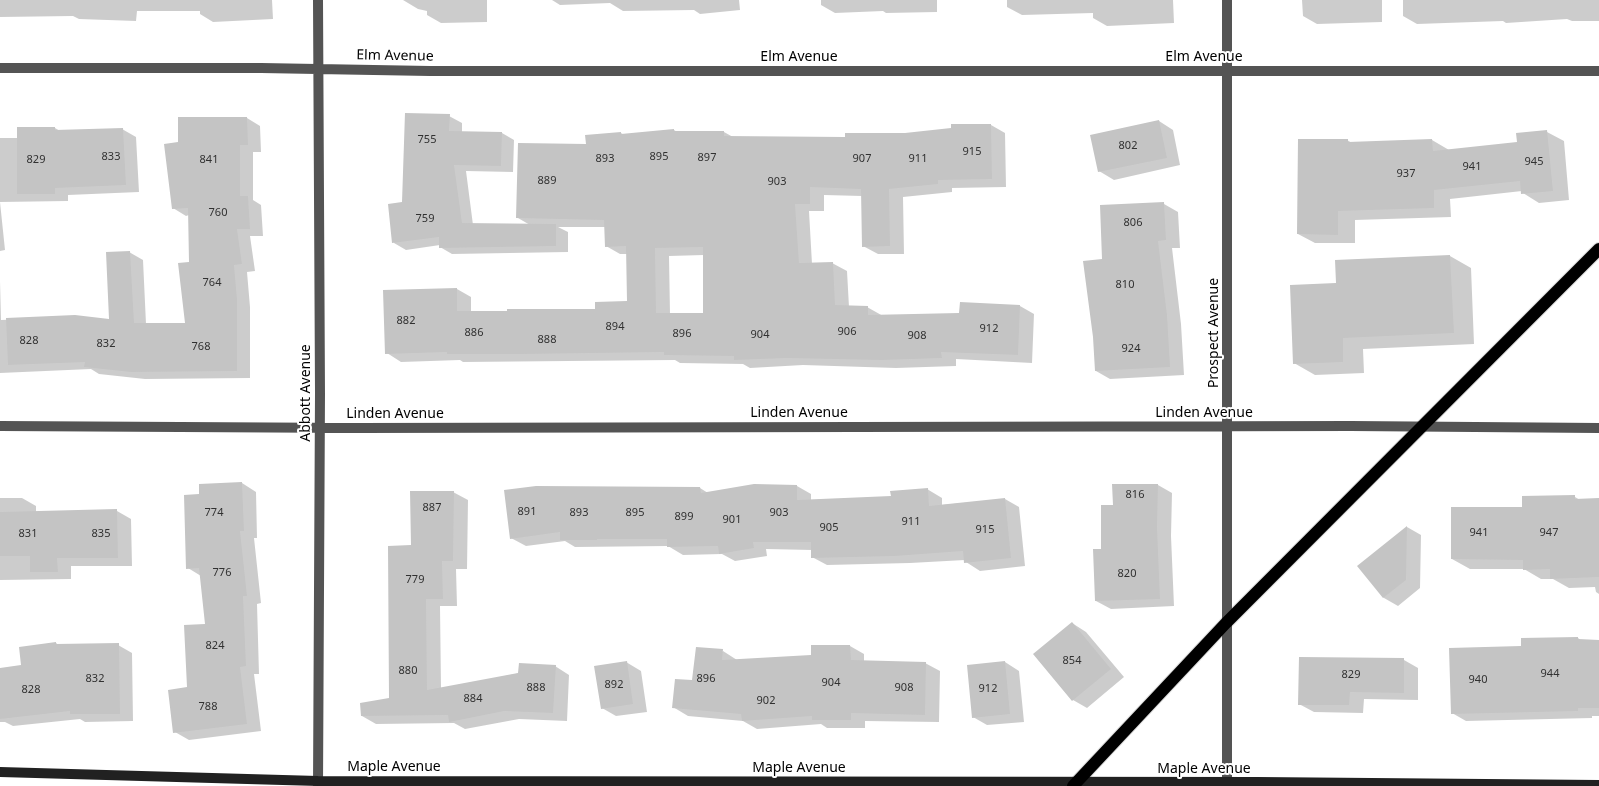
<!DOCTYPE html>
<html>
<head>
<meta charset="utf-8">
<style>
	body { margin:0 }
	canvas { display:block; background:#fff }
</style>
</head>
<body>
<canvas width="1599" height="786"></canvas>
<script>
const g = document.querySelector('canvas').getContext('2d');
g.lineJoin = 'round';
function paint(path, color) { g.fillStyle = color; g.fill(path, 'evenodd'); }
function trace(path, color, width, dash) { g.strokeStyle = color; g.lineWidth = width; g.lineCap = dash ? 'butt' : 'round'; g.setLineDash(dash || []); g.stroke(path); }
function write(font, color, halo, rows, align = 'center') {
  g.font = font + ' "Noto Sans",sans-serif'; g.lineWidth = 4; g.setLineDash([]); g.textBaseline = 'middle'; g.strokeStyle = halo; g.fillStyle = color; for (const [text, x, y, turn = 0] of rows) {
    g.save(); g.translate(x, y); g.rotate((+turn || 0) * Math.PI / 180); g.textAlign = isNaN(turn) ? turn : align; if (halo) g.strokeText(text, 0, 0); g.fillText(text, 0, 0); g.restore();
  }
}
const shadow = new Path2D(`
	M 0,0 L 272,0 L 273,19 L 213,22 L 200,14 L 200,11 L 137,11 L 136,21 L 79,19 L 73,16 L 0,17 Z
	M 403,0 L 487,0 L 487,22 L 441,23 L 427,15 L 427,11 L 418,9 Z
	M 552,0 L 739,0 L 740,10 L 700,14 L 694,10 L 623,11 L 610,3 L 560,5 Z
	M 821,0 L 937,0 L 937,12 L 886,13 L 883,11 L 835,13 L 821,5 Z
	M 1007,0 L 1173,0 L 1174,23 L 1107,26 L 1093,18 L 1093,13 L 1022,15 L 1007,7 Z
	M 1302,0 L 1382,0 L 1382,22 L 1317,24 L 1303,16 Z
	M 1403,0 L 1599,0 L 1599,21 L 1572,21 L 1567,19 L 1506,23 L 1503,21 L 1417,24 L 1403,16 Z
	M 449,116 L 462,123 L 462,132 L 502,133 L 514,140 L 513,172 L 466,171 L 473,225 L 530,225 L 518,218 L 587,146 L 621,133 L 624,135 L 674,130 L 677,132 L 724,132 L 733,137 L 846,138 L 905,135 L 991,125 L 1005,133 L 1006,187 L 952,188 L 952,192 L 903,197 L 904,254 L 878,254 L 863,246 L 862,196 L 824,195 L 824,211 L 809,211 L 812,264 L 832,263 L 847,271 L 849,307 L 867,307 L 883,316 L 960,314 L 1020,306 L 1034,314 L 1032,363 L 956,359 L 956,366 L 896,368 L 803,365 L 750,368 L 743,364 L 680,363 L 675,360 L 463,362 L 460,360 L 401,362 L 387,353 L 457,289 L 471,297 L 471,312 L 597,310 L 629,303 L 628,254 L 620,254 L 606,246 L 605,227 L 558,227 L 568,232 L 568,252 L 452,254 L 440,247 L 440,245 L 406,250 L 394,243 L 404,203 ZM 704,255 L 704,315 L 670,314 L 669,256 Z
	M 180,118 L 247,118 L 260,126 L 261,152 L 253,152 L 253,200 L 261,205 L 263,236 L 250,236 L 255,271 L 247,272 L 250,307 L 250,378 L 145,379 L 99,374 L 91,369 L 0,373 L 0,281 L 1,320 L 75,317 L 110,320 L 129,252 L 143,260 L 146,324 L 187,324 L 190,263 L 189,215 L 186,216 L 173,208 L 180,144 Z
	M 1159,121 L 1173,130 L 1180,165 L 1114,180 L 1099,171 Z
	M 55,128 L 60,131 L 122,129 L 136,137 L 139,192 L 68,195 L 68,201 L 0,202 L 5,250 L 0,251 L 0,138 L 18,138 Z
	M 1547,132 L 1564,141 L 1569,200 L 1539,203 L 1523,193 L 1522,191 L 1450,199 L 1451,217 L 1355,220 L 1355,243 L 1315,243 L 1298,234 L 1347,140 L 1352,143 L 1432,140 L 1449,150 L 1518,143 Z
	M 1164,204 L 1178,212 L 1180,248 L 1172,248 L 1181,324 L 1184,375 L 1110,379 L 1096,371 L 1103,260 L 1101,207 Z
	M 1450,256 L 1471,268 L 1474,344 L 1363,349 L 1364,373 L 1315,375 L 1294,363 L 1338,284 L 1336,261 Z
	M 242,483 L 256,492 L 257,538 L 254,538 L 261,603 L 257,604 L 259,674 L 254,674 L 261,731 L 189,740 L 175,732 L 206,625 L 201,576 L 188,568 L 200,495 Z
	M 1158,485 L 1172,493 L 1171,536 L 1174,606 L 1111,609 L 1096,601 L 1102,550 L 1114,507 Z
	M 797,486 L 811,494 L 811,500 L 892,497 L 927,489 L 942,498 L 942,505 L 1005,499 L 1019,507 L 1025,566 L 980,571 L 966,562 L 965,560 L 910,563 L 827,565 L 812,557 L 812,550 L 766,549 L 767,556 L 735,561 L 722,554 L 683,555 L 668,546 L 575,547 L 565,541 L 526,546 L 511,538 L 700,488 L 708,493 Z
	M 453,492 L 468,500 L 467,569 L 456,569 L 457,606 L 440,606 L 441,689 L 555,666 L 569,675 L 567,721 L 519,719 L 465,729 L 454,723 L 376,724 L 362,716 L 391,699 L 412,547 Z
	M 1575,497 L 1580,500 L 1599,499 L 1599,594 L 1596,592 L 1595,587 L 1569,588 L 1553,579 L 1541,579 L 1524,569 L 1470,569 L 1452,559 L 1523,508 Z
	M 0,498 L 22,498 L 36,506 L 36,513 L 117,511 L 131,519 L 132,566 L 71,566 L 71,579 L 0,580 Z
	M 1407,527 L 1421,535 L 1420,588 L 1398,606 L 1384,598 L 1359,566 Z
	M 1072,623 L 1086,632 L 1124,677 L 1087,708 L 1073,700 Z
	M 1578,638 L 1582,641 L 1599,641 L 1599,716 L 1592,716 L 1592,718 L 1466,721 L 1452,713 L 1523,648 Z
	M 56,643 L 60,646 L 118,645 L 132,653 L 133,721 L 85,722 L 80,719 L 13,726 L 5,722 L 0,722 L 0,669 L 22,666 Z
	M 850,646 L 864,654 L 864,662 L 925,663 L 940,671 L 939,722 L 865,721 L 865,728 L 827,728 L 821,724 L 757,729 L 743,721 L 688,716 L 673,707 L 694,682 L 723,651 L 737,660 L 812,656 Z
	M 1404,660 L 1418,668 L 1418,700 L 1364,699 L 1363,713 L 1314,712 L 1299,704 Z
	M 626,662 L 641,671 L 647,712 L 616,716 L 602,708 Z
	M 1005,662 L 1019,671 L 1024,722 L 987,725 L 973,717 Z`);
const building = new Path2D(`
	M 405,113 L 450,114 L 449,131 L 502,132 L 501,166 L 454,165 L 462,223 L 556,224 L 556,246 L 439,248 L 439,237 L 392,243 L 388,204 L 402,202 Z
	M 178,117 L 247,117 L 248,145 L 240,145 L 240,196 L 248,196 L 250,229 L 237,229 L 242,264 L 234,265 L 237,299 L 237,371 L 131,372 L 84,367 L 85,362 L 8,365 L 6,318 L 75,315 L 109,319 L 106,252 L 130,251 L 134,323 L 185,323 L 178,263 L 189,262 L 188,208 L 172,209 L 164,144 L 178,142 Z
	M 1159,120 L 1167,158 L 1098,172 L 1090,135 Z
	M 951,124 L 991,124 L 992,179 L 938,180 L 938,184 L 889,189 L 890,246 L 862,247 L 861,189 L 810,187 L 810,204 L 795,204 L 799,263 L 833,262 L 835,305 L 868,306 L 868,315 L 959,313 L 960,302 L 1020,305 L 1018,355 L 941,352 L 942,358 L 881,360 L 787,358 L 734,360 L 734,356 L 664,355 L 664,352 L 522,354 L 447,354 L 447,352 L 385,354 L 383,290 L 457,288 L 457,311 L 507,311 L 507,309 L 595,309 L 595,302 L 627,301 L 626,246 L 605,247 L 604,220 L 516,218 L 518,143 L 586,144 L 585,135 L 621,132 L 621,134 L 674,129 L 674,131 L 724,131 L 724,136 L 845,137 L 845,133 L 905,133 L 951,128 ZM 703,247 L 703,313 L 656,313 L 655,248 Z
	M 17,127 L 55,127 L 55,130 L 123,128 L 126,185 L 55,188 L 55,194 L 17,194 Z
	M 1547,130 L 1553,191 L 1521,194 L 1520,181 L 1434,190 L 1434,208 L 1338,211 L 1338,235 L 1297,234 L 1298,139 L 1348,139 L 1348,142 L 1432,139 L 1433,151 L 1517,142 L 1516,133 Z
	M 1164,202 L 1166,240 L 1158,241 L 1167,315 L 1170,367 L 1095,371 L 1093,337 L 1083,261 L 1102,259 L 1100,205 Z
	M 1450,255 L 1454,333 L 1343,338 L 1343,362 L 1293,364 L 1290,285 L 1336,283 L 1335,260 Z
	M 242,482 L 244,531 L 240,531 L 247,596 L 243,596 L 246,666 L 240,667 L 247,724 L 173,733 L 168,690 L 187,687 L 184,625 L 205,624 L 199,568 L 186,569 L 184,495 L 199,494 L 199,484 Z
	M 754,484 L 797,485 L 797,500 L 891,496 L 890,491 L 928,488 L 929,506 L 1005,498 L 1011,558 L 964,563 L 963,551 L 895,556 L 811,558 L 811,542 L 753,542 L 754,548 L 719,554 L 718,546 L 667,547 L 667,539 L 597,539 L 597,540 L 560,540 L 560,532 L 510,539 L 504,490 L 536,486 L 700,487 L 701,493 Z
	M 1112,484 L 1158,484 L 1157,527 L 1160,599 L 1095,601 L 1093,549 L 1101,549 L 1101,505 L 1113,505 Z
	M 410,491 L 454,491 L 453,561 L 442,561 L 443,599 L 426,599 L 427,690 L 518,673 L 519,663 L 556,665 L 553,713 L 504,711 L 449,722 L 448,715 L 361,716 L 360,703 L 389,698 L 388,546 L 411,545 Z
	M 1575,495 L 1575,499 L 1599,498 L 1599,577 L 1550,579 L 1550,569 L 1523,570 L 1523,560 L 1451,559 L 1451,507 L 1522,507 L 1522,496 Z
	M 117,509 L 118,558 L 57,558 L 58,572 L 30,572 L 30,556 L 0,556 L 0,512 Z
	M 1407,526 L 1406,580 L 1383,598 L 1357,566 Z
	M 1072,622 L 1111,669 L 1072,701 L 1033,654 Z
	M 1578,637 L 1578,639 L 1599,640 L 1599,708 L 1578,708 L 1578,711 L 1451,714 L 1449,648 L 1521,646 L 1521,638 Z
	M 56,642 L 56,644 L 119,643 L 120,714 L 70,714 L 70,711 L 0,719 L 0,668 L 21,665 L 19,647 Z
	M 811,645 L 850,645 L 851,660 L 926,662 L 925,715 L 851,713 L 851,720 L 812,720 L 812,716 L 742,721 L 741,714 L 672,708 L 675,679 L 692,680 L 696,647 L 723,649 L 722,660 L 811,655 Z
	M 1299,657 L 1404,658 L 1404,693 L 1350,692 L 1349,705 L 1298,705 Z
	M 627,661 L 633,704 L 601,709 L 594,666 Z
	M 1005,661 L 1010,714 L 972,718 L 967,665 Z`);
const street = new Path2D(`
	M 1227,0 L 1227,786
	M 0,68 L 261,68 L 430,71 L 1599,71
	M 0,426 L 360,428 L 1351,426 L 1599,428
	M 318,786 L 320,393 L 318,0`);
const secondary = new Path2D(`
	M 0,772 L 318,781 L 1258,782 L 1599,785`);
const primary = new Path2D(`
	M 1073,786 L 1226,623 L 1599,249`);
const numberNames = [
	["755",427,140],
	["802",1128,146],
	["915",972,152],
	["833",111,157],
	["895",659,157],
	["897",707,158],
	["893",605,159],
	["907",862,159],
	["911",918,159],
	["829",36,160],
	["841",209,160],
	["945",1534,162],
	["941",1472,167],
	["937",1406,174],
	["889",547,181],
	["903",777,182],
	["760",218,213],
	["759",425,219],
	["806",1133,223],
	["764",212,283],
	["810",1125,285],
	["882",406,321],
	["894",615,327],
	["912",989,329],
	["906",847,332],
	["886",474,333],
	["896",682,334],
	["904",760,335],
	["908",917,336],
	["888",547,340],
	["828",29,341],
	["832",106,344],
	["768",201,347],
	["924",1131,349],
	["816",1135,495],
	["887",432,508],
	["891",527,512],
	["774",214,513],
	["893",579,513],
	["895",635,513],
	["903",779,513],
	["899",684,517],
	["901",732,520],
	["911",911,522],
	["905",829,528],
	["915",985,530],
	["941",1479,533],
	["947",1549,533],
	["831",28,534],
	["835",101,534],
	["776",222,573],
	["820",1127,574],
	["779",415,580],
	["824",215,646],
	["854",1072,661],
	["880",408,671],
	["944",1550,674],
	["829",1351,675],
	["832",95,679],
	["896",706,679],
	["940",1478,680],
	["904",831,683],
	["892",614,685],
	["888",536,688],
	["908",904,688],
	["912",988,689],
	["828",31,690],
	["884",473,699],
	["902",766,701],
	["788",208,707]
];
const streetNames = [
	["Elm Avenue",395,56,1],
	["Elm Avenue",799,57],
	["Elm Avenue",1204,57],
	["Prospect Avenue",1214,333,-90],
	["Abbott Avenue",306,393,-90],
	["Linden Avenue",799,413],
	["Linden Avenue",1204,413],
	["Linden Avenue",395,414],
	["Maple Avenue",394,767],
	["Maple Avenue",799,768],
	["Maple Avenue",1204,769]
];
paint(shadow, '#0003');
paint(building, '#c4c4c4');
trace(primary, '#dbdbdb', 14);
trace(street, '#545454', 10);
trace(secondary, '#212121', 10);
trace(primary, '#000', 12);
write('11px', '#313131', null, numberNames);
write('14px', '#000', '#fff', streetNames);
</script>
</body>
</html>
